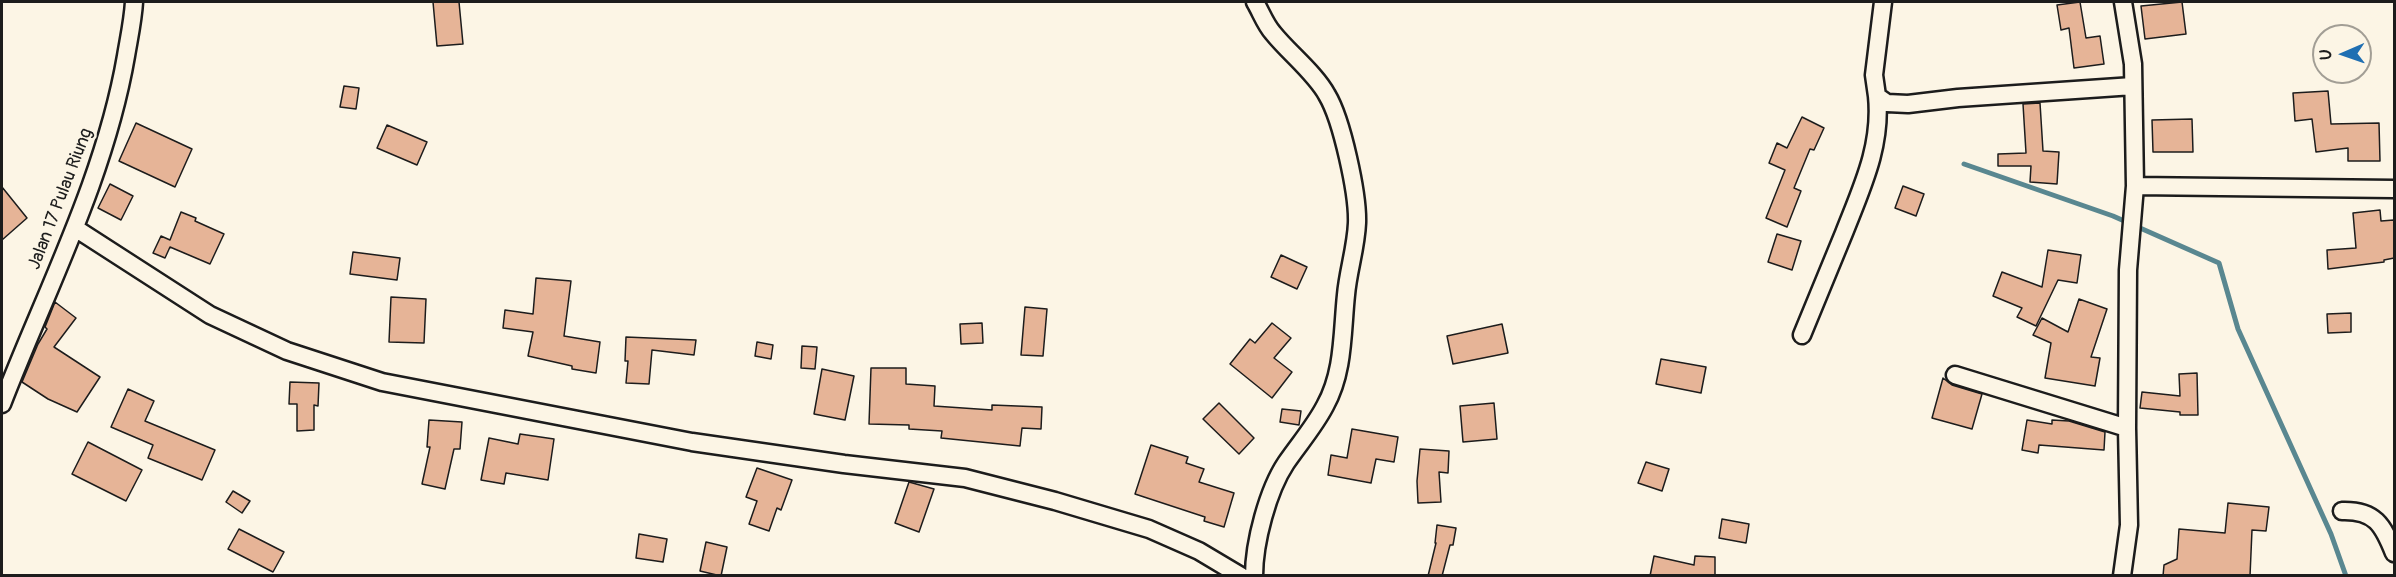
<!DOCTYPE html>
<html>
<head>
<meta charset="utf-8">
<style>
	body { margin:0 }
	#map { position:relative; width:2396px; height:577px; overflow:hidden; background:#fcf5e5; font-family:Pangolin,sans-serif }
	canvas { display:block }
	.frame { position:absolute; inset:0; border:3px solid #1c1c1c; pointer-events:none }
	.north { position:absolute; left:2312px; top:24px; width:60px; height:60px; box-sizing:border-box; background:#fcf5e5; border:2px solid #a29e95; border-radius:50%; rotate:268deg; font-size:16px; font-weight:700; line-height:24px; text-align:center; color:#1c1c1c }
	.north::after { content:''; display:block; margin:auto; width:21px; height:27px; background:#1f6fb2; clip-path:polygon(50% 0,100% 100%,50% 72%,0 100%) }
</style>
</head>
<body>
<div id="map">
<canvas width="2396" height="577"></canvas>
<div class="frame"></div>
<div class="north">U</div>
</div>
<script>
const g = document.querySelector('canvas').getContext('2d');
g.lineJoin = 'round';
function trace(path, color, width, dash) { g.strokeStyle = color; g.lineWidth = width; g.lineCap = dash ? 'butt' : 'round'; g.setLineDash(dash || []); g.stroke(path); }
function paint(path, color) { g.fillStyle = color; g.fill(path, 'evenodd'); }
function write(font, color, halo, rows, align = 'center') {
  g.font = font + ' Pangolin,sans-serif'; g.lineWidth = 5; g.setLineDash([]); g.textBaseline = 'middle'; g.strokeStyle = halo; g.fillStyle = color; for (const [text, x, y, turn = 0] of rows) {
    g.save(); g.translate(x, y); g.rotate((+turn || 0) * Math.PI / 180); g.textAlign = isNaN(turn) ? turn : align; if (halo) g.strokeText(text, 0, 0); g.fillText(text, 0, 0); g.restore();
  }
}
const stream = new Path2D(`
	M 1964,164 L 2113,216 L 2219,263 L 2238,329 L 2331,534 L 2346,576`);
const building = new Path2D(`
	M 433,2 L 459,2 L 463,44 L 437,46 Z
	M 2080,2 L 2086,38 L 2100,36 L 2104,64 L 2074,68 L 2069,28 L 2061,30 L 2057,5 Z
	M 2182,2 L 2186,34 L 2145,39 L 2141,6 Z
	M 344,86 L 359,88 L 356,109 L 340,107 Z
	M 2328,91 L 2331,124 L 2379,123 L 2380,161 L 2348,161 L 2348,148 L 2316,152 L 2312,119 L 2295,121 L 2293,93 Z
	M 2040,103 L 2043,151 L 2059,152 L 2057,184 L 2030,182 L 2031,166 L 1998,166 L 1998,154 L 2026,153 L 2023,104 Z
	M 1802,117 L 1824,128 L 1814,150 L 1810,149 L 1794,188 L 1801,191 L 1787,227 L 1766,218 L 1785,170 L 1769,163 L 1777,143 L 1787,148 Z
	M 2192,119 L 2193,152 L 2153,152 L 2152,120 Z
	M 136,123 L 192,149 L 175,187 L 119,161 Z
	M 387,125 L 427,142 L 417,165 L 377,148 Z
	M 110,184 L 133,196 L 121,220 L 98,208 Z
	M 1903,186 L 1924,194 L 1916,216 L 1895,208 Z
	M 2,187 L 27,218 L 2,240 Z
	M 2380,210 L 2381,221 L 2394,220 L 2394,258 L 2384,260 L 2384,262 L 2328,269 L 2327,250 L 2356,248 L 2353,213 Z
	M 181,212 L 196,218 L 195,221 L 224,234 L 210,264 L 170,247 L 165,258 L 153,253 L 161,236 L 170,240 Z
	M 1777,234 L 1801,241 L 1792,270 L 1768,262 Z
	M 2048,250 L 2081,255 L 2077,283 L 2058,280 L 2036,326 L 2017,317 L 2022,308 L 1993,296 L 2002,272 L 2042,287 Z
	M 353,252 L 400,258 L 397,280 L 350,274 Z
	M 1281,255 L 1307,267 L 1297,289 L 1271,277 Z
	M 536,278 L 571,281 L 564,336 L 600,342 L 596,373 L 572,369 L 572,366 L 528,356 L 533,332 L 503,328 L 505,310 L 533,314 Z
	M 391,297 L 426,299 L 424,343 L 389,342 Z
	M 2079,299 L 2107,309 L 2091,357 L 2100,358 L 2095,386 L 2045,378 L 2051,343 L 2033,335 L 2042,318 L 2068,332 Z
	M 55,302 L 76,318 L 54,347 L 100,377 L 77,412 L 48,399 L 22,382 L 38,344 L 47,329 L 45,327 Z
	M 1025,307 L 1047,309 L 1043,356 L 1021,355 Z
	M 2351,313 L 2351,332 L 2328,333 L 2327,314 Z
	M 982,323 L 983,343 L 961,344 L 960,324 Z
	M 1272,323 L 1291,338 L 1274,358 L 1292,372 L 1272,398 L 1230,364 L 1250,339 L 1255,343 Z
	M 1502,324 L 1508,353 L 1453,364 L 1447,336 Z
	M 626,337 L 696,340 L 694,355 L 652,350 L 649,384 L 626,383 L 628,361 L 625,361 Z
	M 757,342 L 773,345 L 771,359 L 755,356 Z
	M 802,346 L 817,347 L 815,369 L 801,368 Z
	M 1661,359 L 1706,367 L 1701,393 L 1656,384 Z
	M 871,368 L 906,368 L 906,384 L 935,386 L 934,406 L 992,410 L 992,405 L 1042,407 L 1041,429 L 1022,428 L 1020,446 L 941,438 L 942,431 L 909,429 L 909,425 L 869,424 Z
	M 822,369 L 854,376 L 845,420 L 814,414 Z
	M 2197,373 L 2198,415 L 2180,415 L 2180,412 L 2140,408 L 2142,392 L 2180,396 L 2179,374 Z
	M 1943,378 L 1952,385 L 1982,394 L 1972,429 L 1932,418 Z
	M 290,382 L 319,383 L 318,406 L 314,405 L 314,430 L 297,431 L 297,404 L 289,404 Z
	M 128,389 L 154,401 L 145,421 L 215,450 L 202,480 L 148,458 L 153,445 L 111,427 Z
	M 1219,403 L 1254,438 L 1239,454 L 1203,419 Z
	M 1494,403 L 1497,439 L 1463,442 L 1460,406 Z
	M 1282,409 L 1301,411 L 1299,425 L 1280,422 Z
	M 429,420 L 462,422 L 460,449 L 454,449 L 445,489 L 422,484 L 430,447 L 427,447 Z
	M 2027,420 L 2052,424 L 2052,420 L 2069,421 L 2105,432 L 2104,450 L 2039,445 L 2038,453 L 2022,450 Z
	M 1352,429 L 1398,437 L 1394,462 L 1376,459 L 1371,483 L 1328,475 L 1331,455 L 1347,458 Z
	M 520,434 L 554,439 L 548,480 L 506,473 L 504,484 L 481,480 L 489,438 L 518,444 Z
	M 88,442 L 142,470 L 126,501 L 72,474 Z
	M 1151,445 L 1188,457 L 1186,463 L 1204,469 L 1199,482 L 1234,493 L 1224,527 L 1204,521 L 1205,517 L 1135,494 Z
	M 1420,449 L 1449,451 L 1448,473 L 1439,472 L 1441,502 L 1418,503 L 1417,481 Z
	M 1646,462 L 1669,469 L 1662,491 L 1638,483 Z
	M 757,468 L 792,480 L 781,510 L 777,508 L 769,531 L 749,524 L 757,501 L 746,497 Z
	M 909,482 L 934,489 L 919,532 L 895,523 Z
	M 233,491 L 250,501 L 242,513 L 226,502 Z
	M 2228,503 L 2269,507 L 2266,531 L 2252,530 L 2250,576 L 2163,576 L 2164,565 L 2177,559 L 2179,529 L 2225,533 Z
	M 1722,519 L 1749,524 L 1746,543 L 1719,538 Z
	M 1437,525 L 1456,528 L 1453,545 L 1450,545 L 1442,576 L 1428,576 L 1436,543 L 1435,543 Z
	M 239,529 L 284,552 L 273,572 L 228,549 Z
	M 639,534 L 667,539 L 663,562 L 636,558 Z
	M 706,542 L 727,547 L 721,576 L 700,571 Z
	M 1654,556 L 1694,565 L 1695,556 L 1715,557 L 1715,576 L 1650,576 Z`);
const minor = new Path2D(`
	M 1883,2 L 1874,75 L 1877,96 L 1887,103 L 1908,104 L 1958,98 L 2133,86
	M 2135,186 L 2394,189
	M 75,228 L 210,315 L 287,351 L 382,382 L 692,442 L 844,464 L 965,478 L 1055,501 L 1149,529 L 1199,551 L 1241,576
	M 1802,335 C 1816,301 1830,267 1844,233 C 1862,187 1882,146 1877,96
	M 1955,375 L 2127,428
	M 2,404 C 46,290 105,178 126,56 C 129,38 133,20 134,2
	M 2342,511 C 2375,510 2383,525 2394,553
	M 1254,576 C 1254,542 1268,490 1286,463 C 1299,444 1314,427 1325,406 C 1344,372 1342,333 1346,295 C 1348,271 1356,248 1357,223 C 1358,194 1342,120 1327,95 C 1315,73 1289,53 1273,33 C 1265,24 1261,12 1255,2
	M 2122,576 L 2129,525 L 2127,428 L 2128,270 L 2135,186 L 2133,64 L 2123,2`);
const streetNames = [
	["Jalan 17 Pulau Riung",61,199,-69]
];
trace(stream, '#598790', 5);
paint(building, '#e6b497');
trace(building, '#1c1c1c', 1.5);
trace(minor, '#1c1c1c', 21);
trace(minor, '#fcf5e5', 16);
write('18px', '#1c1c1c', '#fcf5e5', streetNames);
</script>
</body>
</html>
